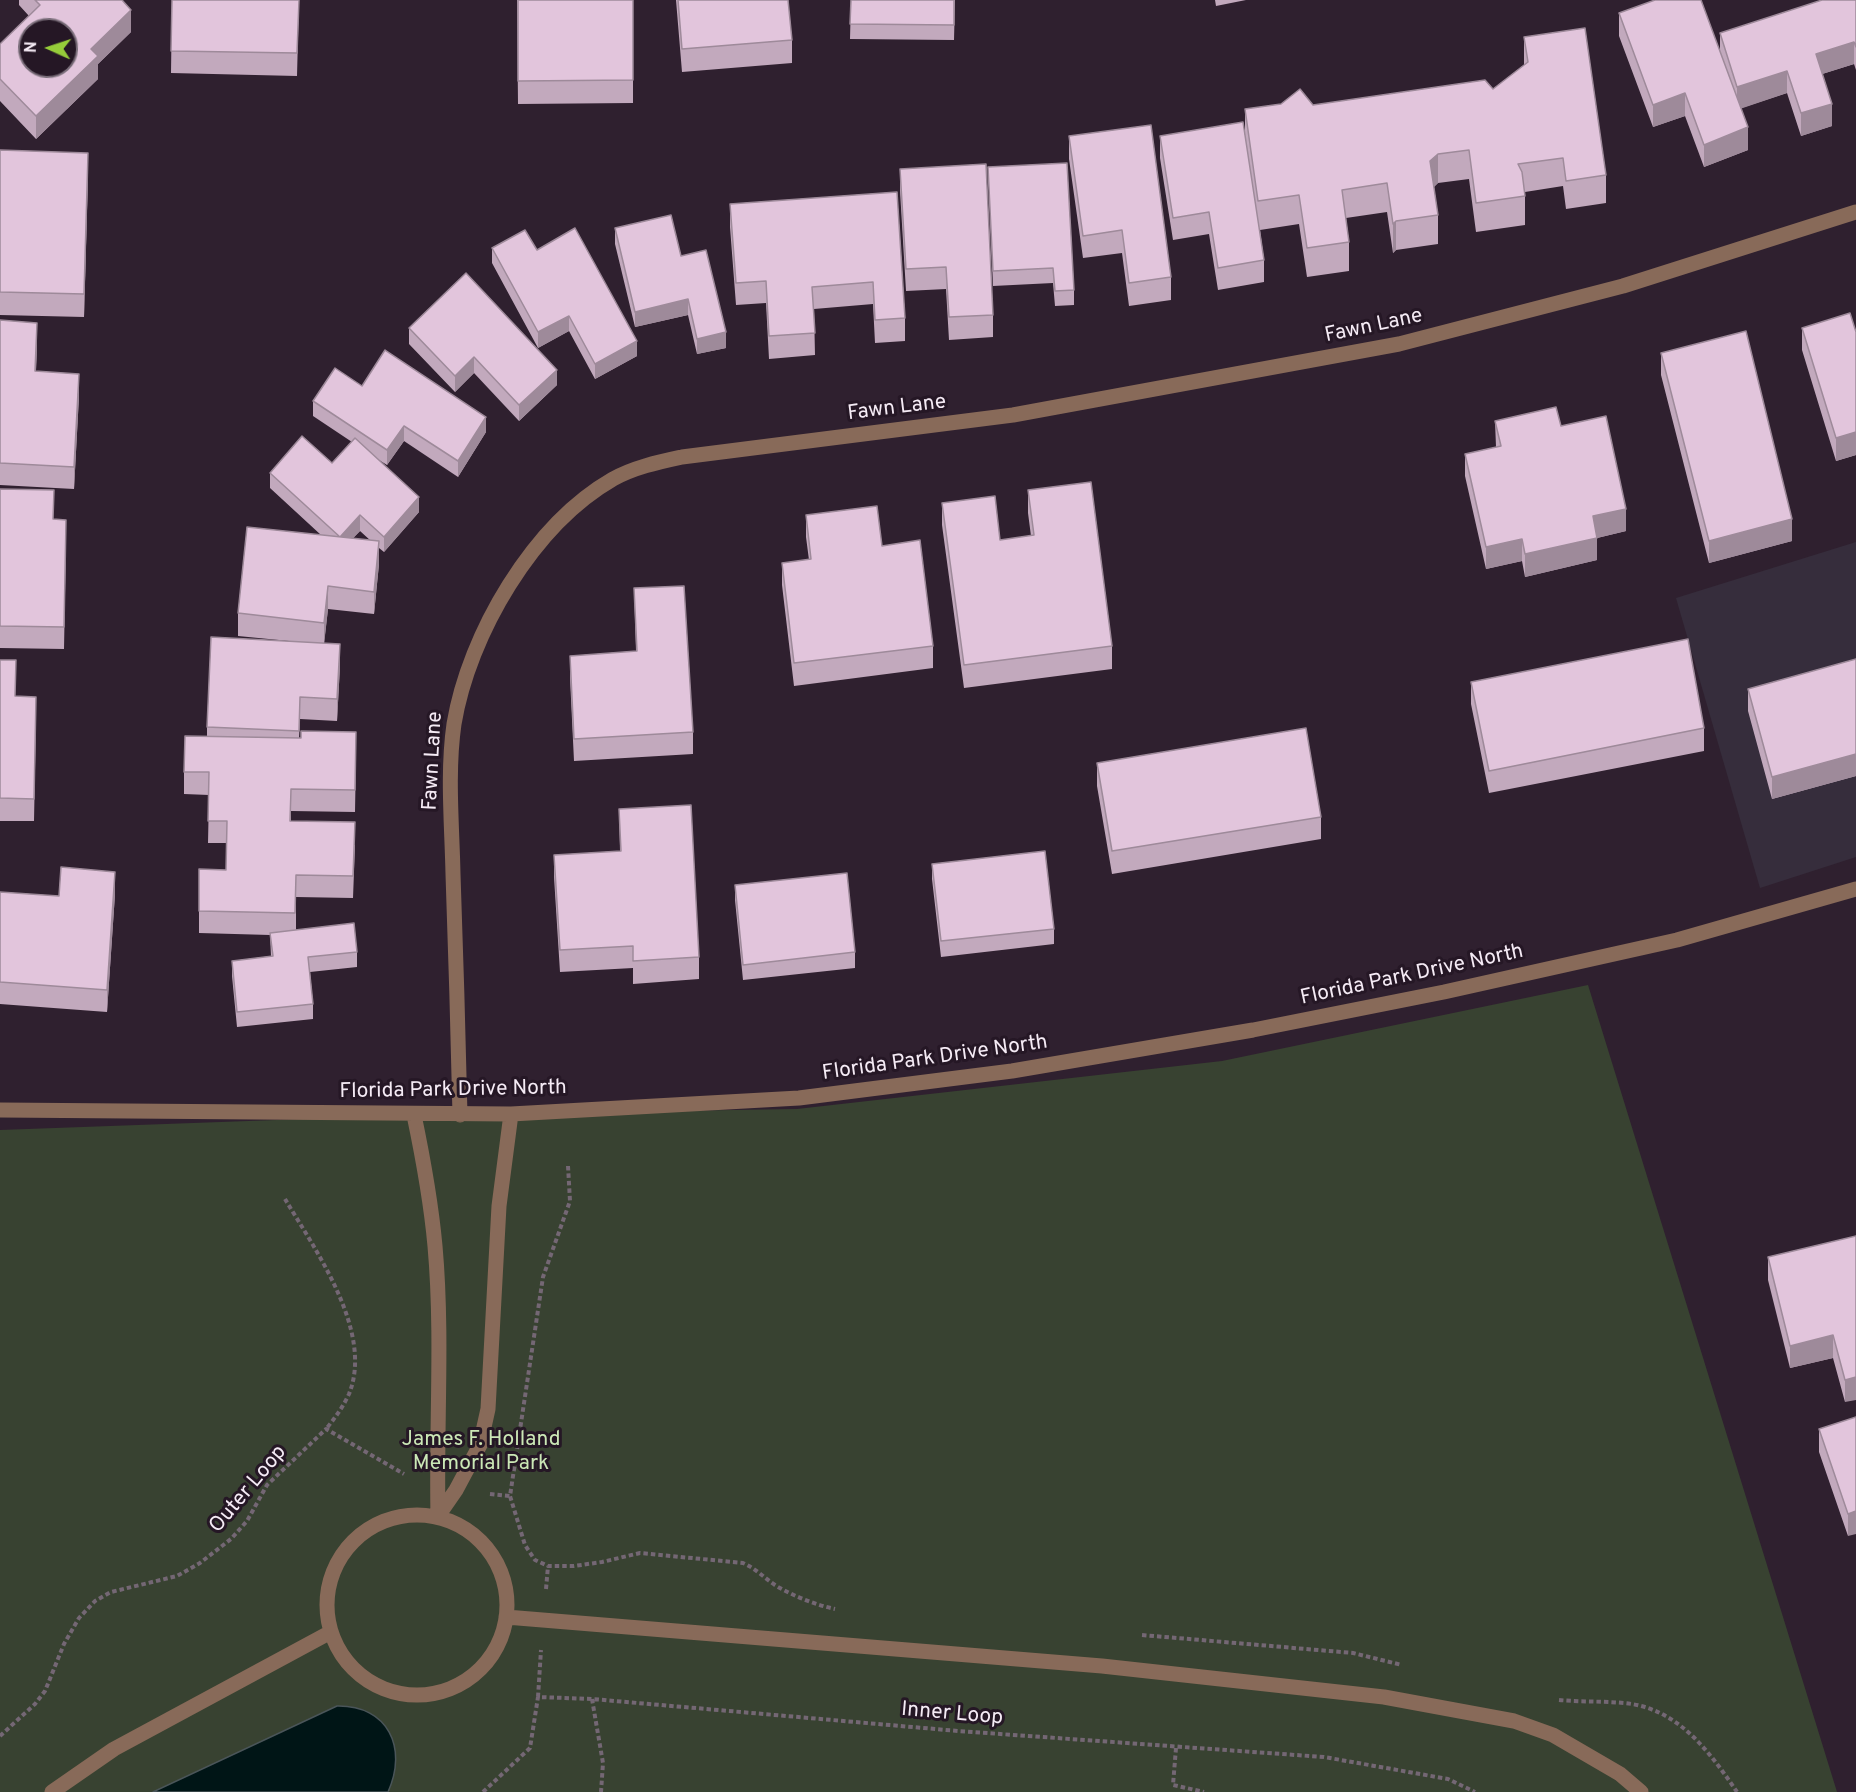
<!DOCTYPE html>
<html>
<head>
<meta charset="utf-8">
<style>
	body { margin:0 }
	#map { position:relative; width:1856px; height:1792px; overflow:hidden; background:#2f202f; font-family:Overpass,sans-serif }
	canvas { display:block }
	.north { position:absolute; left:18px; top:18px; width:60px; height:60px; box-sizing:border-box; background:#251725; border:2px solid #786c78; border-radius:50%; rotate:273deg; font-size:16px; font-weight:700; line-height:24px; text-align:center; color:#f5ebf5 }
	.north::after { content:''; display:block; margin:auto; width:21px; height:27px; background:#96cc3a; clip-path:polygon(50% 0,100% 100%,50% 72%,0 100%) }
</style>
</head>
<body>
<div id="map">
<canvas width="1856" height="1792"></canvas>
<div class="north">N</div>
</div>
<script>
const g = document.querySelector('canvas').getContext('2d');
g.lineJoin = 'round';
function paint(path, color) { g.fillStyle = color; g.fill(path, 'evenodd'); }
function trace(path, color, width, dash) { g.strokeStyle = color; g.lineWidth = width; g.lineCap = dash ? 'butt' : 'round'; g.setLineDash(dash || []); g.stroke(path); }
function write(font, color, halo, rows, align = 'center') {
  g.font = font + ' Overpass,sans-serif'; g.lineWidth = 6; g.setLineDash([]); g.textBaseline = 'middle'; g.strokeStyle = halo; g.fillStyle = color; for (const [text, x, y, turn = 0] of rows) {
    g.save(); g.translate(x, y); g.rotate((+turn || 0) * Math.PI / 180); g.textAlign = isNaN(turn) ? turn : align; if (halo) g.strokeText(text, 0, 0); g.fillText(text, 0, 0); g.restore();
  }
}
const commercial = new Path2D(`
	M 1856,542 L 1856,857 L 1760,888 L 1676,598 Z`);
const green = new Path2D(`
	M 1588,985 L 1837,1792 L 0,1792 L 0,1130 L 414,1115 L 797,1109 L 1222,1061 Z`);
const water = new Path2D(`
	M 337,1706 C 388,1705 408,1748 388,1792 L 153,1792 Z`);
const path = new Path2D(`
	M 568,1166 L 570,1201 L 543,1277 L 510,1496 L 525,1545 L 535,1560 L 548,1566 L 574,1566 L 602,1562 L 640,1553 L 743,1563 C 757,1569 765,1579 778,1587 C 796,1597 816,1605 835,1609
	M 285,1199 C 316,1251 374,1332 349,1394 C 343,1407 335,1418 326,1429
	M 490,1494 L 510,1496
	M 546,1589 L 548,1566
	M 1142,1635 L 1353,1653 L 1402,1665
	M 538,1697 L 541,1650
	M 592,1699 L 603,1763 L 601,1792
	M 1559,1700 C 1580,1702 1602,1701 1624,1703 C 1678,1708 1709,1751 1737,1792
	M 0,1736 L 35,1704 L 45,1691 L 64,1644 L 79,1618 L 95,1601 L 111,1592 L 177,1576 L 200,1563 L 231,1539 L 247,1521 L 267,1485 L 326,1429 L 404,1474
	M 1176,1748 L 1173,1785 L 1204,1792
	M 483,1792 L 530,1748 L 538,1697 L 592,1699 L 958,1731 L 1324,1757 L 1448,1779 L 1475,1792`);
const minor = new Path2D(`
	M 0,1110 L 511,1114 L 799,1098 L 1012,1071 L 1253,1030 L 1444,992 L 1677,940 L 1856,889
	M 414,1115 C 423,1158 431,1202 435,1246 C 443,1336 436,1426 438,1516
	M 460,1115 C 458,1035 456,954 453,874 C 452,825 447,773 454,724 C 469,634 533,525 613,479 C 635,467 659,462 682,457 L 1013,415 L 1399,344 L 1623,286 L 1856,212
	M327 1605a90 90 0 1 1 180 0a90 90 0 1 1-180 0Z
	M 438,1516 L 456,1490 L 480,1445 L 488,1409 L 499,1206 L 511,1114
	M 506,1617 L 1102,1666 L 1384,1697 L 1514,1721 L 1553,1735 L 1620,1774 L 1641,1792
	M 52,1792 L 114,1749 L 329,1633`);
const wall = new Path2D(`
	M 19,0 L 122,0 L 131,32 L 98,64 L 98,79 L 36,139 L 0,101 L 0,44 L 29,16 L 19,5 Z
	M 172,0 L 299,0 L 297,76 L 171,73 Z
	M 517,0 L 633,0 L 633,103 L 518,104 Z
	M 676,0 L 788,0 L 792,40 L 792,63 L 682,72 Z
	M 851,0 L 955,0 L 954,40 L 850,39 Z
	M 1215,0 L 1246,0 L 1216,6 Z
	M 1856,0 L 1856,70 L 1854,64 L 1822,74 L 1832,126 L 1801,136 L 1787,93 L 1741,108 L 1748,150 L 1704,167 L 1685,116 L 1653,127 L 1619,36 L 1619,13 L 1720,52 L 1720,33 Z
	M 1524,37 L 1606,175 L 1606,203 L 1566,209 L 1563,186 L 1525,192 L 1525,225 L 1476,232 L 1469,179 L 1438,183 L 1434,187 L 1438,215 L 1438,244 L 1396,250 L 1393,253 L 1387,212 L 1346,218 L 1349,242 L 1349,271 L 1307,277 L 1299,224 L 1260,230 L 1264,260 L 1264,282 L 1218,290 L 1209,234 L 1173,240 L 1160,158 L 1160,136 L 1245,135 L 1245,109 L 1313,105 L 1493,89 L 1524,65 Z
	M 1069,136 L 1171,277 L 1171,300 L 1129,306 L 1122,253 L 1083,258 L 1069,159 Z
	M 0,150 L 88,175 L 84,317 L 0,315 Z
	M 988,167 L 1074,290 L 1074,305 L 1055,306 L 1053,283 L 993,286 Z
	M 900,169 L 993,315 L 993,337 L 949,340 L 946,289 L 906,291 L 900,191 Z
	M 897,192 L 905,318 L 905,341 L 875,343 L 873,304 L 814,309 L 815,355 L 769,359 L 766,303 L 736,305 L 730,227 L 730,204 Z
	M 615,228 L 681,256 L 726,348 L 697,354 L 688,315 L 635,327 L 615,244 Z
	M 492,248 L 537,250 L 637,356 L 595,379 L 569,331 L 538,348 L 492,263 Z
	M 0,320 L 37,345 L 36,371 L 79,396 L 74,489 L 0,485 Z
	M 409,328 L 557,385 L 519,421 L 474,373 L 455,392 L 409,344 Z
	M 1802,328 L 1856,332 L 1856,455 L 1836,461 L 1802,350 Z
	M 1661,353 L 1792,541 L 1709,563 L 1661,375 Z
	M 362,386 L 486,432 L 458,477 L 404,441 L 387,465 L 379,460 L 419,512 L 384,552 L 379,548 L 379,564 L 374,614 L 328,609 L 324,643 L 340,666 L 337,721 L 300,719 L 299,738 L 356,755 L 355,812 L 291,811 L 291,821 L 355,845 L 353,898 L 296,897 L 296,930 L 357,952 L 357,967 L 310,972 L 313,1004 L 313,1019 L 237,1027 L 232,976 L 232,961 L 271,956 L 270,935 L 199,933 L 199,869 L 226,870 L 227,843 L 208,843 L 209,795 L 184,794 L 184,772 L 207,737 L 207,727 L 289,641 L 238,636 L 238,613 L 321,535 L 270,488 L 270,473 L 332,463 L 352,442 L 313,416 L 313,401 ZM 360,531 L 371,541 L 352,539 Z
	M 1495,421 L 1561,426 L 1626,531 L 1597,538 L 1597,560 L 1525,577 L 1522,561 L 1486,569 L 1465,476 L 1465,454 L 1496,447 Z
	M 0,489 L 54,519 L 66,542 L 64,649 L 0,648 Z
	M 1028,490 L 1112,646 L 1112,669 L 964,688 L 942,525 L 942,503 L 1000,540 L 1031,536 L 1028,513 Z
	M 806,515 L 882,546 L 933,646 L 933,668 L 794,686 L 782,585 L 782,563 L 809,560 L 806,537 Z
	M 634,588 L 693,732 L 693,754 L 574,761 L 570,678 L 570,656 L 636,651 Z
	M 1856,659 L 1856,776 L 1772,799 L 1748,711 L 1748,689 Z
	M 0,660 L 15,696 L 36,719 L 34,821 L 0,821 Z
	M 1471,682 L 1704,728 L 1704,751 L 1489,793 L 1471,704 Z
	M 1097,763 L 1321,817 L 1321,839 L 1112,874 L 1097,786 Z
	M 619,809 L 699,957 L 699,979 L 633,984 L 633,968 L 560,972 L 554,877 L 554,855 L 620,851 Z
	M 932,864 L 1054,929 L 1054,944 L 941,957 L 932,879 Z
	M 735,885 L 855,952 L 855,968 L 743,980 L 735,900 Z
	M 0,892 L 59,896 L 115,894 L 107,1012 L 0,1004 Z
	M 1856,1236 L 1845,1402 L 1833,1358 L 1790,1368 L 1768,1280 L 1768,1257 Z
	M 1856,1417 L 1848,1536 L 1819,1452 L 1819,1429 Z`);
const shadedWall = new Path2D(`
	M 131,10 L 131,32 L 98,64 L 98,79 L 36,139 L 36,116 L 91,49 Z
	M 1854,42 L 1854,64 L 1816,76 L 1816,54 Z
	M 1787,71 L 1787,93 L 1737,110 L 1737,87 Z
	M 1685,93 L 1685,116 L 1653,127 L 1653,105 Z
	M 1832,104 L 1832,126 L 1801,136 L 1801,113 Z
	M 1748,127 L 1748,150 L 1704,167 L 1704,145 Z
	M 88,153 L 88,175 L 84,317 L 84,294 Z
	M 1438,154 L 1438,183 L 1430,190 L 1430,161 Z
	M 1396,221 L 1396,250 L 1393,253 L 1393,224 Z
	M 688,299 L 688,315 L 635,327 L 635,312 Z
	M 569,316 L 569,331 L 538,348 L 538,332 Z
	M 37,323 L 37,345 L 35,393 L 35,371 Z
	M 726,332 L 726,348 L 697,354 L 697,339 Z
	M 637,341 L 637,356 L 595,379 L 595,364 Z
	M 474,357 L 474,373 L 455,392 L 455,376 Z
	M 557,370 L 557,385 L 519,421 L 519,405 Z
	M 79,374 L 79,396 L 74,489 L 74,467 Z
	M 486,417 L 486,432 L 458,477 L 458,461 Z
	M 404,426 L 404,441 L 387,465 L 387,450 Z
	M 1856,432 L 1856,455 L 1836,461 L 1836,438 Z
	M 419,497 L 419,512 L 384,552 L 384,537 Z
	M 1626,509 L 1626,531 L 1593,539 L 1593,516 Z
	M 360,515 L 360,531 L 340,552 L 340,537 Z
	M 1792,519 L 1792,541 L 1709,563 L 1709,541 Z
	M 1597,538 L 1597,560 L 1525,577 L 1525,554 Z
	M 1522,539 L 1522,561 L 1486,569 L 1486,547 Z
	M 379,541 L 379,564 L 374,614 L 374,592 Z
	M 328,586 L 328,609 L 324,645 L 324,623 Z
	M 340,644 L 340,666 L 337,721 L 337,699 Z
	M 1856,754 L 1856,776 L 1772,799 L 1772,777 Z
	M 115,872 L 115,894 L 107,1012 L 107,990 Z
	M 1833,1335 L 1833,1358 L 1790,1368 L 1790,1346 Z
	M 1856,1377 L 1856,1400 L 1845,1402 L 1845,1380 Z
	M 1856,1511 L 1856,1534 L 1848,1536 L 1848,1514 Z`);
const building = new Path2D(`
	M 35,0 L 122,0 L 131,10 L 91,49 L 98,56 L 36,116 L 0,79 L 0,44 L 40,5 ZM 30,30 L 66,30 L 66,66 L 30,66 Z
	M 172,0 L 299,0 L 297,53 L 171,51 Z
	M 518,0 L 633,0 L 633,80 L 518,81 Z
	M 678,0 L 788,0 L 792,40 L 682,49 Z
	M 851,0 L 954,0 L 954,25 L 850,24 Z
	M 1655,0 L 1701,0 L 1748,127 L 1704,145 L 1685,93 L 1653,105 L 1619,13 Z
	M 1822,0 L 1856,0 L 1856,47 L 1854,42 L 1816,54 L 1832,104 L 1801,113 L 1787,71 L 1737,87 L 1720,33 Z
	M 1585,28 L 1606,175 L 1566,181 L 1563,158 L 1518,164 L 1522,172 L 1525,196 L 1476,203 L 1469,150 L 1438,154 L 1430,161 L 1438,215 L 1396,221 L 1393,224 L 1387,183 L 1342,190 L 1349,242 L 1307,248 L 1299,195 L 1258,201 L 1245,109 L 1281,104 L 1300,89 L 1313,105 L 1485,80 L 1493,89 L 1528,62 L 1524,37 Z
	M 1243,122 L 1264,260 L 1218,268 L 1209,212 L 1173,218 L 1160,136 Z
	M 1151,125 L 1171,277 L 1129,283 L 1122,230 L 1083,236 L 1069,136 Z
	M 0,150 L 88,153 L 84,294 L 0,292 Z
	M 1067,163 L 1074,290 L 1055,291 L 1053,268 L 993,271 L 988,167 Z
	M 986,164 L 993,315 L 949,317 L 946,267 L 906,269 L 900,169 Z
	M 897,192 L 905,318 L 875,320 L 873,282 L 812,287 L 815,333 L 769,336 L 766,281 L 736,283 L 730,204 Z
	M 671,215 L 681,256 L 706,250 L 726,332 L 697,339 L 688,299 L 635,312 L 615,228 Z
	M 575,228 L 637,341 L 595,364 L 569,316 L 538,332 L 492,248 L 525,230 L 537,250 Z
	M 466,273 L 557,370 L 519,405 L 474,357 L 455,376 L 409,328 Z
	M 1850,313 L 1856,332 L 1856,432 L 1836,438 L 1802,328 Z
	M 0,320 L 37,323 L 35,371 L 79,374 L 74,467 L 0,463 Z
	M 1746,331 L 1792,519 L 1709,541 L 1661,353 Z
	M 385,350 L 486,417 L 458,461 L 404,426 L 387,450 L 313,401 L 335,368 L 362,386 Z
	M 1556,407 L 1561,426 L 1606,416 L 1626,509 L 1593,516 L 1597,538 L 1525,554 L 1522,539 L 1486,547 L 1465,454 L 1501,446 L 1495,421 Z
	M 302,436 L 332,463 L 355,438 L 419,497 L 384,537 L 360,515 L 340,537 L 270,473 Z
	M 1091,482 L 1112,646 L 964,665 L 942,503 L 995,496 L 1000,540 L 1034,535 L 1028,490 Z
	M 0,489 L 54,490 L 53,519 L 66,520 L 64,627 L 0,626 Z
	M 877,506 L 882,546 L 920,540 L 933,646 L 794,663 L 782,563 L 811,559 L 806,515 Z
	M 247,527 L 379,541 L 374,592 L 328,586 L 324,623 L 238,613 Z
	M 684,586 L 693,732 L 574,739 L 570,656 L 637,651 L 634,588 Z
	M 211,637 L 340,644 L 337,699 L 300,697 L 299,731 L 207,727 Z
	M 1688,639 L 1704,728 L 1489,771 L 1471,682 Z
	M 1856,659 L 1856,754 L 1772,777 L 1748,689 Z
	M 0,660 L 16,660 L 15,696 L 36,697 L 34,799 L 0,798 Z
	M 1306,728 L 1321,817 L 1112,851 L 1097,763 Z
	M 301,731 L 356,732 L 355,790 L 291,789 L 290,821 L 355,822 L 353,876 L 296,875 L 295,913 L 199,911 L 199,869 L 226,870 L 227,821 L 208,821 L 209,772 L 184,772 L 185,736 L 301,738 Z
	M 691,805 L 699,957 L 633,961 L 633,946 L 560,950 L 554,855 L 621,851 L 619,809 Z
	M 1045,851 L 1054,929 L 941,941 L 932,864 Z
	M 61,867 L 115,872 L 107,990 L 0,982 L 0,892 L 59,896 Z
	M 847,873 L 855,952 L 743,965 L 735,885 Z
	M 354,923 L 357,952 L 308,957 L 313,1004 L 237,1012 L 232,961 L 273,956 L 270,933 Z
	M 1856,1236 L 1856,1377 L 1845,1380 L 1833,1335 L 1790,1346 L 1768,1257 Z
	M 1856,1417 L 1856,1511 L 1848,1514 L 1819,1429 Z`);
const streetNames = [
	["Fawn Lane",1374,327,-12],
	["Fawn Lane",897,409,-7],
	["Fawn Lane",434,761,-87],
	["Florida Park Drive North",1412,976,-12],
	["Florida Park Drive North",935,1059,-8],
	["Florida Park Drive North",453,1091,-1],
	["Outer Loop",249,1490,-50],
	["Inner Loop",952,1715,5]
];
const parkNames = [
	["James F. Holland",481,1441],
	["Memorial Park",481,1465]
];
paint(commercial, '#362d3c');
paint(green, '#384231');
paint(water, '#001516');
trace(water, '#4a5559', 1.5);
trace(path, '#746774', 4, [4.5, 3]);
trace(minor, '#886a59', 15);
paint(wall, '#c2a9bd');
paint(shadedWall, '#9e8a9a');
paint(building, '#e2c5dc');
trace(building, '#9e8a9a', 1.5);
write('21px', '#f5ebf5', '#251725', streetNames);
write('21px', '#cbe8b6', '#251725', parkNames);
</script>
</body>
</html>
